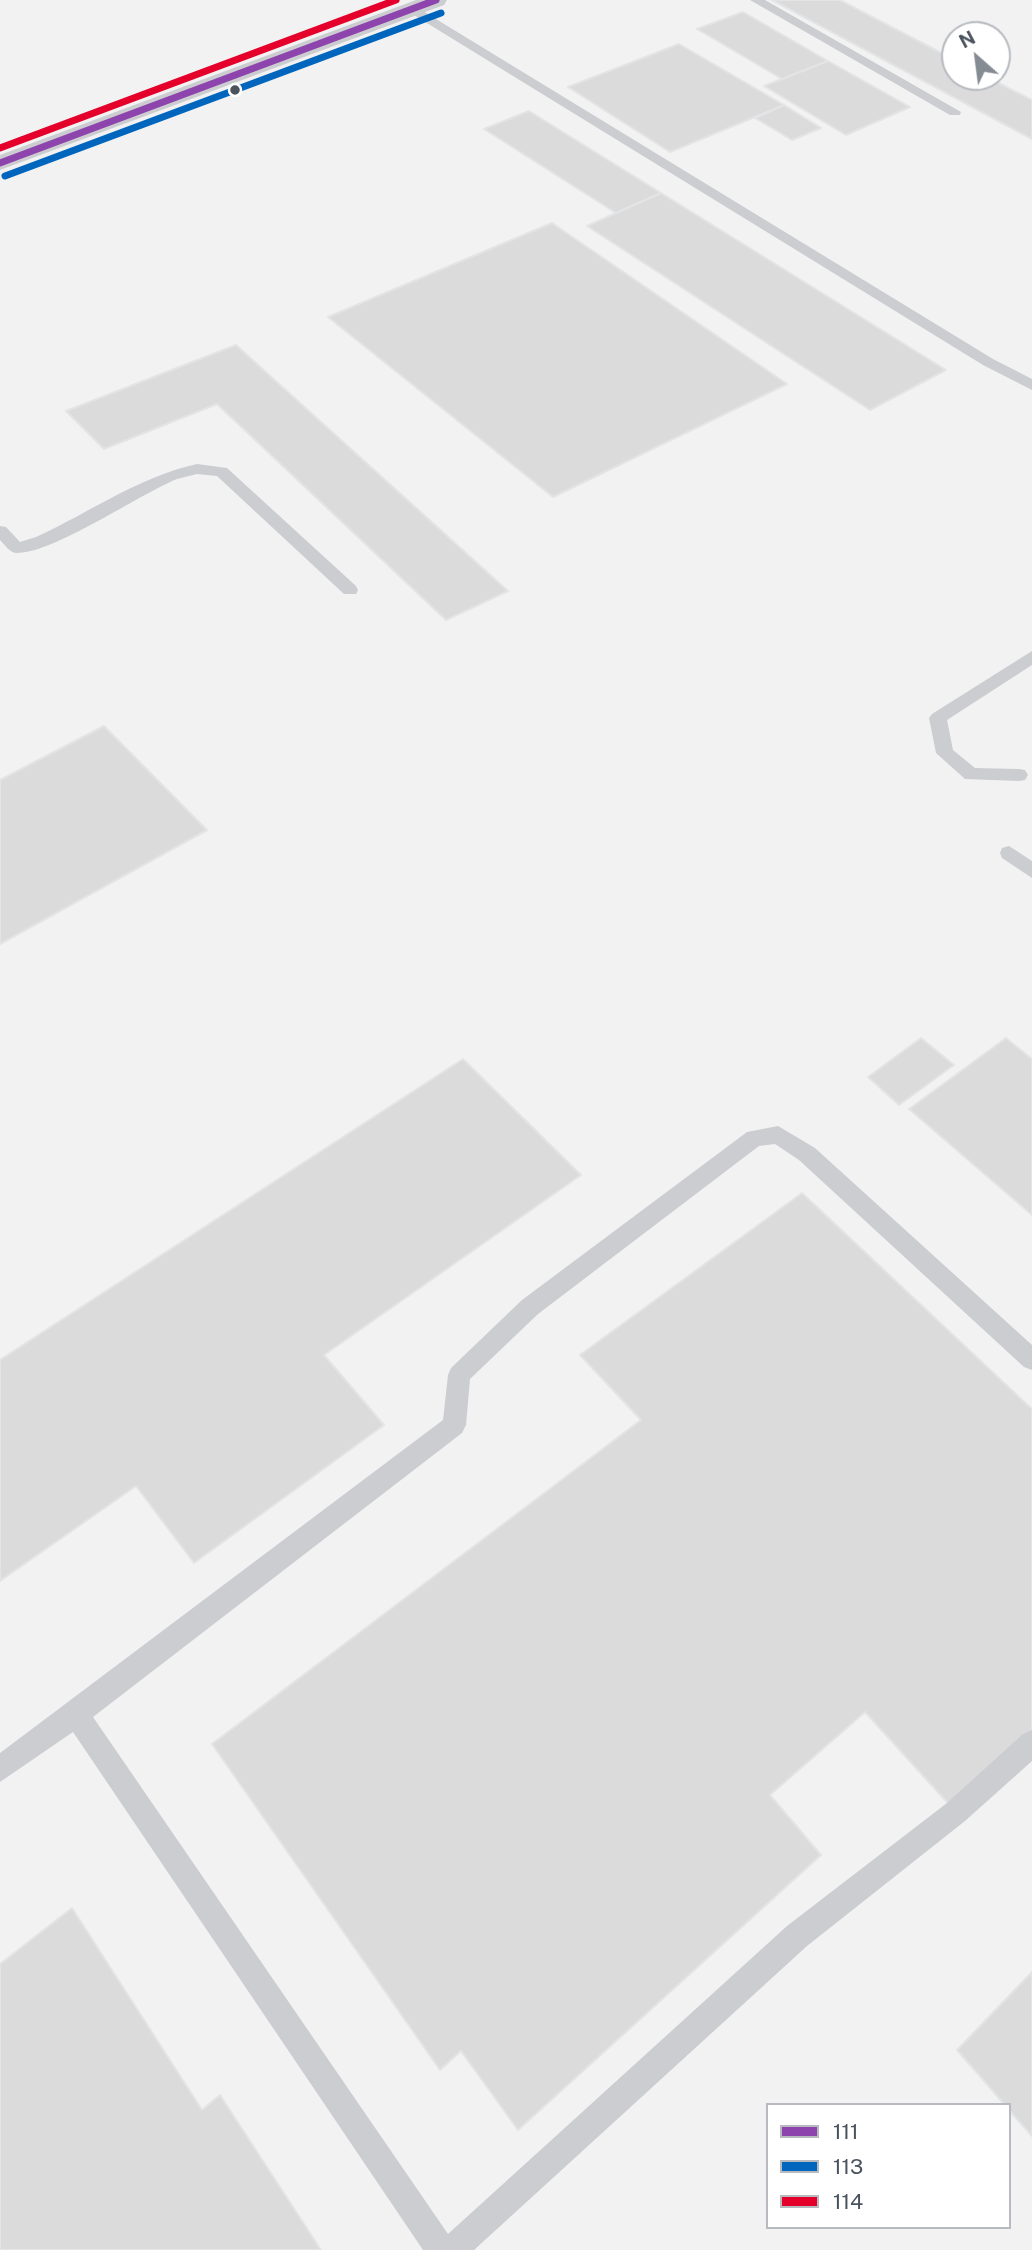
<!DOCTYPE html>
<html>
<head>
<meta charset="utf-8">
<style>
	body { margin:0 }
	#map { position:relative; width:1032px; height:2250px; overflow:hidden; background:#f2f2f2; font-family:"Public Sans",sans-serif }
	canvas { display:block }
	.legend { position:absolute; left:766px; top:2103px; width:245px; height:126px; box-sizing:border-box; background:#fff; border:2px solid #b7babf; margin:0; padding:9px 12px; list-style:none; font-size:21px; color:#4a535e }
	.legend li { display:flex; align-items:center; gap:14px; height:35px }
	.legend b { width:35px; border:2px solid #b7babf }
	.north { position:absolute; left:941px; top:21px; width:70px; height:70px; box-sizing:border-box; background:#fff; border:2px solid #b7babf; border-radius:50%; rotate:332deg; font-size:19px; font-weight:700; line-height:28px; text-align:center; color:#4a535e }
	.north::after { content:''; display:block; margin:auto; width:24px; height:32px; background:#858b92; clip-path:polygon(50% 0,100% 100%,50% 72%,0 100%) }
</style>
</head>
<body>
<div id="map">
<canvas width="1032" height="2250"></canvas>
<ul class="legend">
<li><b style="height:9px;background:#8e44ad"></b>111</li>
<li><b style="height:9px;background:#0065bd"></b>113</li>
<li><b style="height:9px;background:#e4002b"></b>114</li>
</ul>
<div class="north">N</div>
</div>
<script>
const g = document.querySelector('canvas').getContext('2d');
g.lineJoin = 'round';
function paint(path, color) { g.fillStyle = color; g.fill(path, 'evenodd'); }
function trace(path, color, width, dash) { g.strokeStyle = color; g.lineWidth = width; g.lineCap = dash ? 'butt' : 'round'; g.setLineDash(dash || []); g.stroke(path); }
const building = new Path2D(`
	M 772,0 L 840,0 L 955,60 L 955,77 L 987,77 L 1032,100 L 1032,139 Z
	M 743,12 L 828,61 L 782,79 L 697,29 Z
	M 679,44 L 784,105 L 670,152 L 568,87 Z
	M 828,61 L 910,107 L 846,135 L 764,86 Z
	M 784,105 L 821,128 L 792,140 L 755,118 Z
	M 529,111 L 661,193 L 616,213 L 484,129 Z
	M 661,193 L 946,370 L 870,410 L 587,226 Z
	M 552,223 L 787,384 L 553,497 L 328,317 Z
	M 236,345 L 508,591 L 446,620 L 217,404 L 104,449 L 66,411 Z
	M 104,726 L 207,830 L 0,944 L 0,780 Z
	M 921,1038 L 954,1065 L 899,1105 L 868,1077 Z
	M 1006,1038 L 1032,1059 L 1032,1215 L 909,1109 Z
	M 463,1059 L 581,1175 L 324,1355 L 384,1425 L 194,1563 L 136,1486 L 0,1581 L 0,1360 Z
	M 802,1193 L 1032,1409 L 1032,1741 L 956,1812 L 865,1712 L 770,1795 L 821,1855 L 518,2130 L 461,2051 L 440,2070 L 212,1744 L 641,1420 L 580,1355 Z
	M 72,1908 L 202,2110 L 220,2095 L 321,2250 L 0,2250 L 0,1964 Z
	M 1032,1972 L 1032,2136 L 1009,2110 L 1009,2105 L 1005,2105 L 957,2050 Z`);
const lane = new Path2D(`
	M 750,0 L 765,0 L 961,112 L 960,115 L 950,115 Z
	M 413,5 L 993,359 L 1032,379 L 1032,390 L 983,365 L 409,12 L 407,9 Z
	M 197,464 L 227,468 L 356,586 L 358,590 L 356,594 L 344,594 L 217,476 L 197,474 L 177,479 C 138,495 54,553 17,553 C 10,553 5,545 0,540 L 0,526 L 6,527 L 20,542 L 36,537 C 91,512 138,477 197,464 Z
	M 1032,651 L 1032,665 L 947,720 L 953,750 L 975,768 L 1019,769 L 1025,770 L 1028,775 L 1025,780 L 1019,781 L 965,779 L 936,753 L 929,718 L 932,714 Z
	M 1009,846 L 1032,861 L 1032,878 L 1002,858 L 1000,853 L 1002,848 Z
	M 778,1126 L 815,1148 L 1032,1345 L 1032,1370 L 1024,1367 L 799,1160 L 775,1144 L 759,1146 L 538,1314 L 470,1379 L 466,1425 L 462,1433 L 93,1717 L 448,2234 L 787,1926 L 947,1803 L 1023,1734 L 1032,1730 L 1032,1761 L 965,1821 L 807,1946 L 474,2250 L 423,2250 L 73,1732 L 0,1782 L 0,1753 L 443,1420 L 448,1375 L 451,1368 L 522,1300 L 747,1132 Z`);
const street = new Path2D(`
	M 416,0 L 447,0 L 444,5 L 0,170 L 0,155 Z`);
const bus1 = new Path2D(`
	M 0,163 L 436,0`);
const bus2 = new Path2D(`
	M 5,176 L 441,13`);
const bus3 = new Path2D(`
	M 0,148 L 396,0`);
const markers = [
	[235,90,6,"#4a535e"]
];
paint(building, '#dbdbdc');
trace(building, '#e3e4e5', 2);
paint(lane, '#cccdd0');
paint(street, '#cccdd0');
trace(bus1, '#8e44ad', 7);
trace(bus2, '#0065bd', 7);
trace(bus3, '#e4002b', 7);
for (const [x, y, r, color] of markers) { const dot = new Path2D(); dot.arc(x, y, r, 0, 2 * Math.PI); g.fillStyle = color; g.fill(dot); trace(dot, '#fff', 2.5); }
</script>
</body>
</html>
